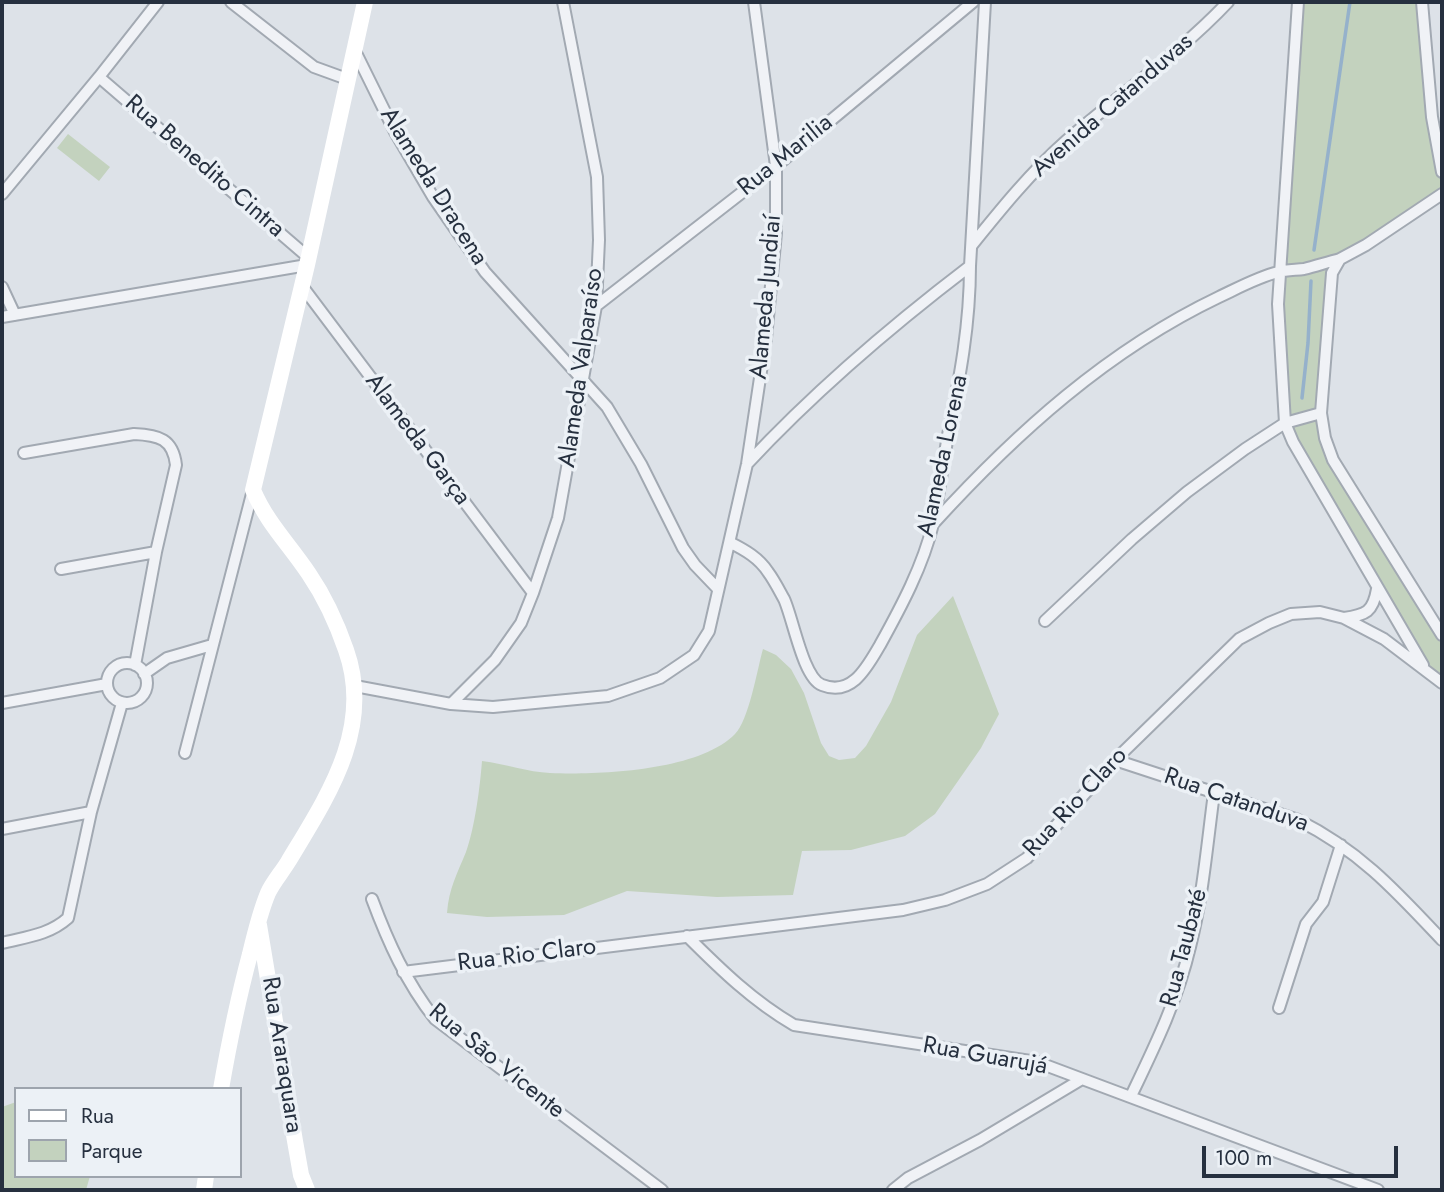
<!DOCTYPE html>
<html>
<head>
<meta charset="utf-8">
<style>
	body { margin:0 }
	#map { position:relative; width:1444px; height:1192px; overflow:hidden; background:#dde2e8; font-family:Jost,sans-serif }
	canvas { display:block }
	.frame { position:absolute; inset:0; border:4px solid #26303f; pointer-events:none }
	.legend { position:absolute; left:14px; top:1087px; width:228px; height:91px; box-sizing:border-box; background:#ecf1f6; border:2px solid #9da4ad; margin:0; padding:9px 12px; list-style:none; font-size:21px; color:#26303f }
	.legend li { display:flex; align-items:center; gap:14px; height:35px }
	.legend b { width:35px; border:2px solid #9da4ad }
	.scale { position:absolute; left:1202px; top:1146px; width:196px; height:32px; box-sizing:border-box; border:4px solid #26303f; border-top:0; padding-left:9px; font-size:21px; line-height:24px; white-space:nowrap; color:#26303f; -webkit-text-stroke:5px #ecf1f6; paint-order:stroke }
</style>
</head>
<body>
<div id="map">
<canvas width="1444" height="1192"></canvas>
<div class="frame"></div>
<ul class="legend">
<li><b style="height:9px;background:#fff"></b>Rua</li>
<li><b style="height:19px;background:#c3d2be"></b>Parque</li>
</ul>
<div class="scale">100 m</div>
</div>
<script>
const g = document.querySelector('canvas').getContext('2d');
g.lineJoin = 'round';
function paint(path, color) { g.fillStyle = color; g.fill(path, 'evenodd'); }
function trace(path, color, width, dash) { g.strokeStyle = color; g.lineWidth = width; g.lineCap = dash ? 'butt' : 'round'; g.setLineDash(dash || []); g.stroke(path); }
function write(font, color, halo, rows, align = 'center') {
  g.font = font + ' Jost,sans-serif'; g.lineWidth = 7; g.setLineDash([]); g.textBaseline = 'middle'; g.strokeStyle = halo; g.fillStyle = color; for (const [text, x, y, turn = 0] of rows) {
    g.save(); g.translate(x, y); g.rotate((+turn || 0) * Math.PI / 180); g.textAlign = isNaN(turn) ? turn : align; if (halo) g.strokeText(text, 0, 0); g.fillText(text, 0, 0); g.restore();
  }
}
const green = new Path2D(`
	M 1298,2 L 1422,2 L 1442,172 L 1442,194 L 1340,259 L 1332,273 L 1325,438 L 1442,635 L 1442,683 L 1428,672 L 1285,423 L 1279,272 Z
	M 68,134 L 110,167 L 99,181 L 57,148 Z
	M 953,596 L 999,714 L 981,748 L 935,814 L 905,836 L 851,850 L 802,851 L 793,895 L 717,897 L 627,891 L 564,915 L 487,917 L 447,913 C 449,888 457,874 466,852 C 475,827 480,787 482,761 C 505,764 528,772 550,773 C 599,775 699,771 735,734 C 749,720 757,670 763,649 L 776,655 L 791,669 L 804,693 L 821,743 L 829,756 L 839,760 L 855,758 L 866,746 L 891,702 L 917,635 Z
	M 16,1102 L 16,1176 L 90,1176 L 86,1190 L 2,1190 L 2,1107 Z`);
const stream = new Path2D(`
	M 1314,250 L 1350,2
	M 1302,398 L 1308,343 L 1311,281`);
const street = new Path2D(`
	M 231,2 L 314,67 L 347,79
	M 1298,2 L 1278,304 L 1285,423 L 1293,442 L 1423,665
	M 1422,2 L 1432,117 L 1442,172
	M 354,49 L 395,132 L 433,197 L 485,272 L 607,407 L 641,464 L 683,548 L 695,565 L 718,589
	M 99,77 L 309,258
	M 2,194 L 99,77 L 158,2
	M 1442,194 L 1366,245 L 1340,259 L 1332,273 L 1321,413 L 1325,438 L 1333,460 L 1442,635
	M 972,245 C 1001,209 1031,172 1066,141 C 1120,94 1179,54 1228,2
	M 302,286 L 533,593
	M 2,287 L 15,315
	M 596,306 L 776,166 L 973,2
	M 2,317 L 307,265
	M 24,453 L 134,434 C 159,435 173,439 176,465 L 156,552 L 135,665
	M 747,464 C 815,391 890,327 970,266
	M 934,523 C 1016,433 1108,350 1219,297 C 1238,288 1258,277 1278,272 C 1286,270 1296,270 1304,269 C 1316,266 1328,262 1340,259
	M 731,543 C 745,550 759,558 768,572 C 774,580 779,590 784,599 C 793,618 803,678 822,685 C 852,697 867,667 880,645 C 901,607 923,566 933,524 C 939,494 943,464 948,435 C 960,378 970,324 970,266 L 985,2
	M 61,569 L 156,552
	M 1344,618 C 1366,615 1373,612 1377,589
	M 1045,621 L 1132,539 L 1187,492 L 1245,449 L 1285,423 L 1321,413
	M107 683a20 20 0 1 1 40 0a20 20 0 1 1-40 0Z
	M 144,674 L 167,658 L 212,645
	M 355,686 L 451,704 L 493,707 L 608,696 L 660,678 L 694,655 L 709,631 L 747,464 L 766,338 L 776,233 L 776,166 L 754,2
	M 2,703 L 107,684
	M 451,704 L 495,660 L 521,623 L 533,593 L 558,518 L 596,306 L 599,240 L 597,177 L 563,2
	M 185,753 L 253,490
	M 1115,760 L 1298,820 C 1360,851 1396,891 1442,940
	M 2,829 L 91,812
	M 372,899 C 388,942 406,982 435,1019 L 662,1190
	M 687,936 C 721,970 753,1001 794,1025 L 1037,1062 L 1378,1190
	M 2,943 C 26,937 49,935 68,918 L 91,812 L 122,703
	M 403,972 L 903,910 L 945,900 L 987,884 L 1027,858 L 1115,760 L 1239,639 L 1269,623 L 1291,614 L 1320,612 L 1344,618 L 1384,639 L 1442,683
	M 1279,1008 L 1306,924 L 1323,902 L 1341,845
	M 1131,1096 C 1154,1048 1178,999 1190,947 C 1203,896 1207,845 1214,793
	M 893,1190 L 908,1178 L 980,1140 L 1082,1079`);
const secondary = new Path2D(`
	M 259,925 L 295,1141 L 301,1175 L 307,1190
	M 221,1089 C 229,1043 238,999 250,954 C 255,933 260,912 268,893 C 273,882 282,872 288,862 C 327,797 374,729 346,650 C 337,624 324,596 309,574 C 289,544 267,523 253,490 L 307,265 L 365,2
	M 204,1190 L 206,1176`);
const streetNames = [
	["Avenida Catanduvas",1113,106,-41],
	["Rua Marilia",786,156,-39],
	["Rua Benedito Cintra",204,167,41],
	["Alameda Dracena",433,187,58],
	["Alameda Jundiaí",767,297,-85],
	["Alameda Valparaíso",582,368,-82],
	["Alameda Garça",417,440,53],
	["Alameda Lorena",944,456,-78],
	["Rua Catanduva",1236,801,19],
	["Rua Rio Claro",1076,803,-47],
	["Rua Taubaté",1185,948,-75],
	["Rua Rio Claro",527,956,-7],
	["Rua Araraquara",281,1055,81],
	["Rua Guarujá",985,1057,10],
	["Rua São Vicente",496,1062,39]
];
paint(green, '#c3d2be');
trace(stream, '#95b1cb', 3.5);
trace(street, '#a2a9b2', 14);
trace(street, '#f0f2f6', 10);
trace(secondary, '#fff', 16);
write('24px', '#26303f', '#ecf1f6', streetNames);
</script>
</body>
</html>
